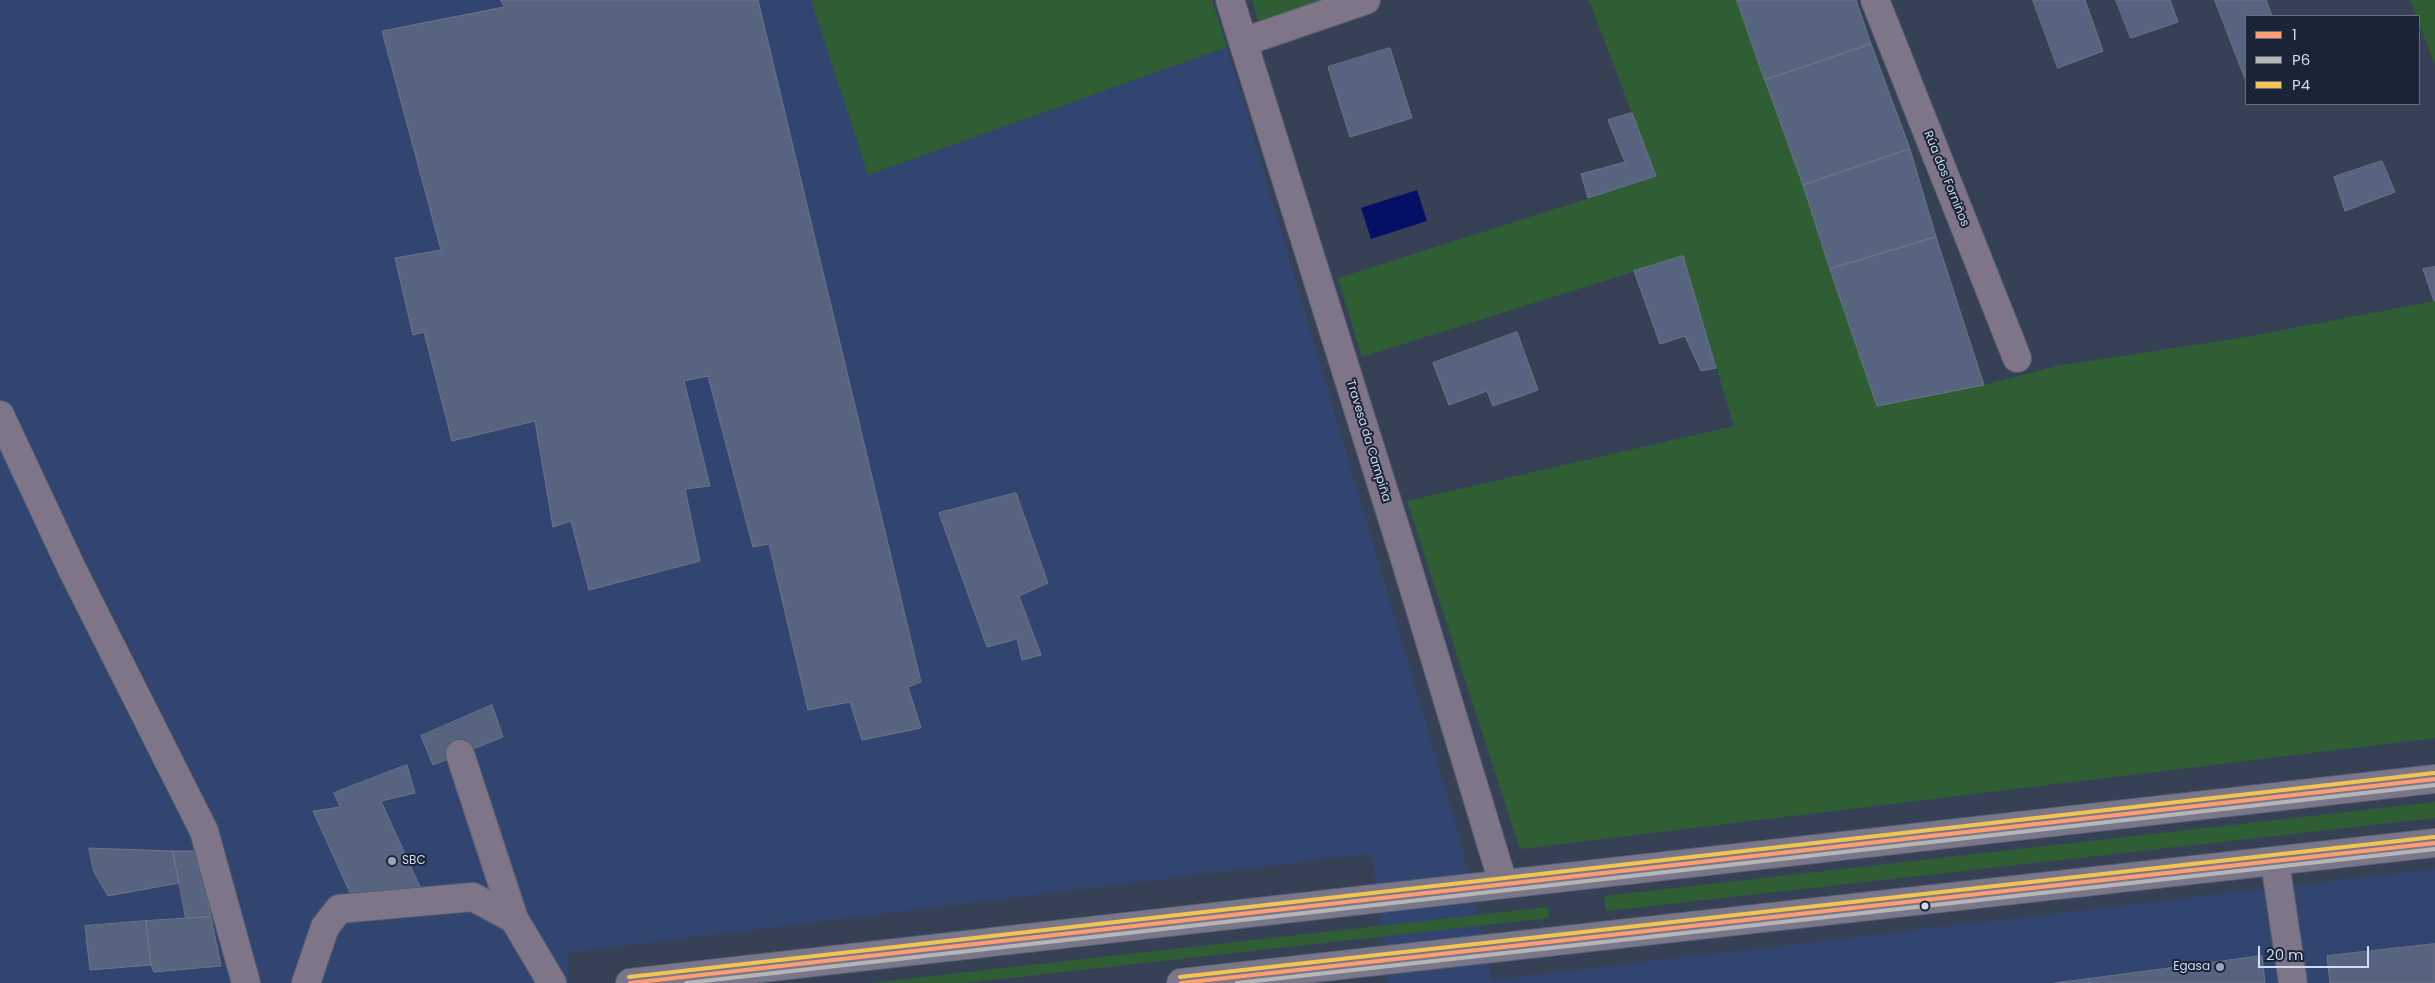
<!DOCTYPE html>
<html>
<head>
<meta charset="utf-8">
<style>
	body { margin:0 }
	#map { position:relative; width:2435px; height:983px; overflow:hidden; background:#374156; font-family:Poppins,sans-serif }
	canvas { display:block }
	.legend { position:absolute; left:2245px; top:15px; width:175px; height:90px; box-sizing:border-box; background:#1b2436; border:1px solid #636e82; margin:0; padding:6px 9px; list-style:none; font-size:15px; color:#d0dcf5 }
	.legend li { display:flex; align-items:center; gap:10px; height:25px }
	.legend b { width:25px; border:1px solid #636e82 }
	.scale { position:absolute; left:2258px; top:946px; width:111px; height:22px; box-sizing:border-box; border:2px solid #d0dcf5; border-top:0; padding-left:6px; font-size:15px; line-height:18px; white-space:nowrap; color:#d0dcf5; -webkit-text-stroke:4px #1b2436; paint-order:stroke }
</style>
</head>
<body>
<div id="map">
<canvas width="2435" height="983"></canvas>
<ul class="legend">
<li><b style="height:6px;background:#fd9f72"></b>1</li>
<li><b style="height:6px;background:#b6b6b6"></b>P6</li>
<li><b style="height:6px;background:#f1c54f"></b>P4</li>
</ul>
<div class="scale">20 m</div>
</div>
<script>
const g = document.querySelector('canvas').getContext('2d');
g.lineJoin = 'round';
function paint(path, color) { g.fillStyle = color; g.fill(path, 'evenodd'); }
function trace(path, color, width, dash) { g.strokeStyle = color; g.lineWidth = width; g.lineCap = dash ? 'butt' : 'round'; g.setLineDash(dash || []); g.stroke(path); }
function write(font, color, halo, rows, align = 'center') {
  g.font = font + ' Poppins,sans-serif'; g.lineWidth = 4; g.setLineDash([]); g.textBaseline = 'middle'; g.strokeStyle = halo; g.fillStyle = color; for (const [text, x, y, turn = 0] of rows) {
    g.save(); g.translate(x, y); g.rotate((+turn || 0) * Math.PI / 180); g.textAlign = isNaN(turn) ? turn : align; if (halo) g.strokeText(text, 0, 0); g.fillText(text, 0, 0); g.restore();
  }
}
const built = new Path2D(`
	M 0,0 L 812,0 L 868,175 L 1227,47 L 1462,846 L 1492,980 L 2435,869 L 2435,983 L 1388,983 L 1372,853 L 567,953 L 569,983 L 0,983 Z`);
const green = new Path2D(`
	M 811,0 L 1212,0 L 1227,47 L 868,175 Z
	M 1252,0 L 1325,0 L 1259,23 Z
	M 1589,0 L 1737,0 L 1803,185 L 1877,406 L 1984,385 L 2057,366 L 2246,337 L 2435,301 L 2435,738 L 1520,849 L 1407,501 L 1734,426 L 1683,256 L 1362,357 L 1338,278 L 1656,177 Z
	M 2410,0 L 2435,0 L 2435,65 L 2419,23 L 2419,16 L 2416,16 Z
	M 2435,802 L 2435,818 L 1606,911 L 1604,896 Z
	M 1548,907 L 1549,918 L 963,983 L 870,983 Z`);
const water = new Path2D(`
	M 1417,190 L 1427,221 L 1371,239 L 1361,208 Z`);
const building = new Path2D(`
	M 501,0 L 758,0 L 921,682 L 908,687 L 921,728 L 862,740 L 850,702 L 808,710 L 769,544 L 753,547 L 708,376 L 684,381 L 710,486 L 685,489 L 700,561 L 589,590 L 571,521 L 553,527 L 535,421 L 452,441 L 424,332 L 413,335 L 395,258 L 441,250 L 382,31 L 504,7 Z
	M 1737,0 L 1856,0 L 1871,44 L 1765,80 Z
	M 2033,0 L 2085,0 L 2103,51 L 2058,68 Z
	M 2116,0 L 2170,0 L 2178,22 L 2131,38 Z
	M 2215,0 L 2266,0 L 2272,16 L 2246,16 L 2246,81 Z
	M 1871,44 L 1910,149 L 1803,185 L 1765,80 Z
	M 1390,48 L 1412,118 L 1350,137 L 1328,67 Z
	M 1632,113 L 1656,176 L 1588,198 L 1581,174 L 1625,162 L 1608,120 Z
	M 1910,149 L 1936,237 L 1830,269 L 1803,185 Z
	M 2382,161 L 2395,192 L 2345,211 L 2334,177 Z
	M 1936,237 L 1984,385 L 1877,406 L 1830,269 Z
	M 1683,256 L 1716,368 L 1701,371 L 1685,336 L 1660,344 L 1634,271 Z
	M 2435,267 L 2435,301 L 2434,301 L 2423,269 Z
	M 1517,332 L 1538,390 L 1493,406 L 1487,391 L 1449,405 L 1433,363 Z
	M 1016,493 L 1048,583 L 1019,596 L 1041,655 L 1022,660 L 1017,639 L 987,647 L 939,513 Z
	M 492,705 L 503,737 L 433,765 L 421,736 Z
	M 407,765 L 415,793 L 381,801 L 420,887 L 352,897 L 313,811 L 340,807 L 334,793 Z
	M 89,848 L 173,851 L 179,883 L 108,896 L 94,872 Z
	M 173,851 L 198,851 L 211,917 L 186,918 Z
	M 211,917 L 221,966 L 154,972 L 151,965 L 146,921 Z
	M 146,921 L 151,965 L 90,970 L 85,926 Z
	M 2435,944 L 2435,983 L 2330,983 L 2327,956 Z
	M 2262,956 L 2265,983 L 2090,983 L 2089,979 Z
	M 2089,979 L 2090,983 L 2054,983 Z`);
const minor = new Path2D(`
	M 1230,0 L 1405,559 L 1503,883
	M 1875,0 L 2017,358
	M 1243,42 L 1366,0
	M 0,415 L 72,569 L 204,831 L 246,983
	M 460,754 L 514,919
	M 2275,862 L 2293,983
	M 306,983 L 325,927 L 339,909 L 473,897 L 514,919 L 552,983`);
const major = new Path2D(`
	M 630,983 L 2435,779
	M 1181,983 L 2435,843`);
const bus1 = new Path2D(`
	M 630,983 L 2435,779
	M 1181,983 L 2435,843`);
const bus2 = new Path2D(`
	M 686,983 L 2435,785
	M 1237,983 L 2435,849`);
const bus3 = new Path2D(`
	M 629,977 L 2434,773
	M 1180,977 L 2434,837`);
const markers = [
	[392,861,5,"#9aa6bd"],
	[1925,906,4.5,"#d0dcf5"],
	[2220,967,5,"#9aa6bd"]
];
const streetNames = [
	["Rúa dos Forniños",1946,179,68],
	["Travesa da Campiña",1368,441,73]
];
const poiNames = [
	["SBC",402,861],
	["Egasa",2210,967,"right"]
];
paint(built, '#324570');
paint(green, '#2f5e35');
paint(water, '#050f66');
paint(building, '#57647f');
trace(building, '#6c7587', 1);
trace(minor, '#555e70', 30);
trace(major, '#555e70', 30);
trace(minor, '#7e7588', 28);
trace(major, '#7b778a', 28);
trace(bus1, '#fd9f72', 4);
trace(bus2, '#b6b6b6', 4);
trace(bus3, '#f1c54f', 4);
for (const [x, y, r, color] of markers) { const dot = new Path2D(); dot.arc(x, y, r, 0, 2 * Math.PI); g.fillStyle = color; g.fill(dot); trace(dot, '#1b2436', 2); }
write('12px', '#d0dcf5', '#1b2436', streetNames);
write('12px', '#d0dcf5', '#1b2436', poiNames, 'left');
</script>
</body>
</html>
